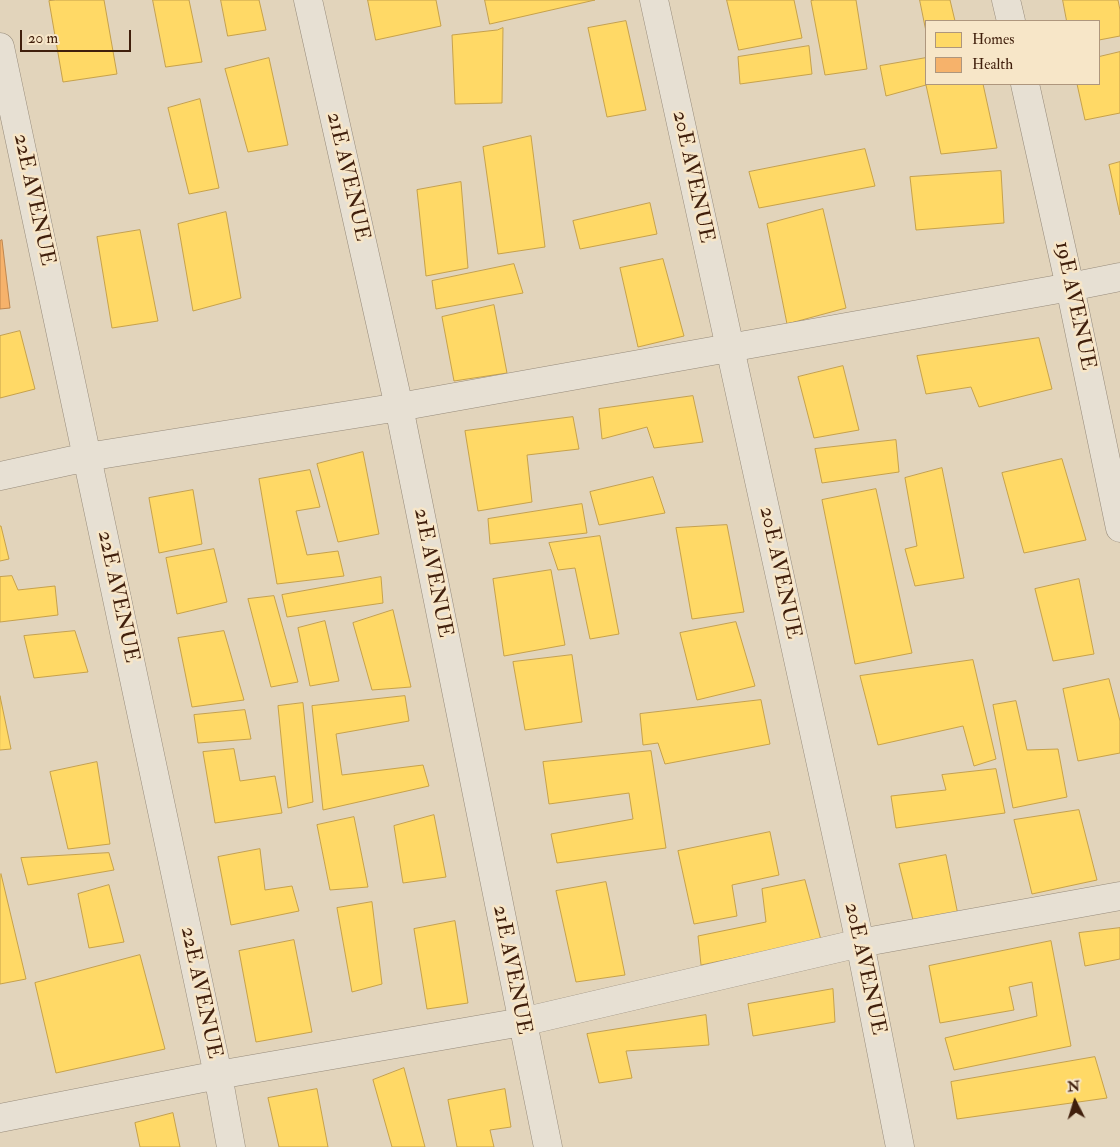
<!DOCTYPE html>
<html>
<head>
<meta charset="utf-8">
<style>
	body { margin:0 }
	#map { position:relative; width:1120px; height:1147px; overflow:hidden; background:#e2d4bb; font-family:"IM FELL Double Pica",serif }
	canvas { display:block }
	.legend { position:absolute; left:925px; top:20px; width:175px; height:65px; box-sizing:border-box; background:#f7e6c8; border:1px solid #ae967d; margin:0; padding:6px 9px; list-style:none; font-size:15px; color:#401f0c }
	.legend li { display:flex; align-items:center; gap:10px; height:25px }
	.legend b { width:25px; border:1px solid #ae967d }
	.north { position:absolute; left:1050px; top:1077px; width:50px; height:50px; -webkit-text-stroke:4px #f7e6c8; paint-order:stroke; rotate:355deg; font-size:14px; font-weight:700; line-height:20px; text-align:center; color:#401f0c }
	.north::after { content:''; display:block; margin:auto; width:18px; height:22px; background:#401f0c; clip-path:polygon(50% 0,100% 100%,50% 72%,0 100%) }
	.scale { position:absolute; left:20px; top:30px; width:111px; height:22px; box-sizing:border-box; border:2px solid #401f0c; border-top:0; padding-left:6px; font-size:15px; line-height:18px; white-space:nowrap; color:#401f0c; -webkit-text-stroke:4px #f7e6c8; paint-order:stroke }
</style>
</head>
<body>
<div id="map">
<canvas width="1120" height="1147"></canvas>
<ul class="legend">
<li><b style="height:14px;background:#ffd966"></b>Homes</li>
<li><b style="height:14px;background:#f6b26b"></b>Health</li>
</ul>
<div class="north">N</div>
<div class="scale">20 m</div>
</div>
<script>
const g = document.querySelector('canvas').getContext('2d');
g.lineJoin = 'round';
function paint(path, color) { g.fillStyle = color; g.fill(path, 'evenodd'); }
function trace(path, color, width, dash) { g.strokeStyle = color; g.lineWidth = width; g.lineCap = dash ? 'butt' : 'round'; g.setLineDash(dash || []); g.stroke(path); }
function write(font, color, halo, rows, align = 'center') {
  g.font = font + ' "IM FELL Double Pica",serif'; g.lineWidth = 5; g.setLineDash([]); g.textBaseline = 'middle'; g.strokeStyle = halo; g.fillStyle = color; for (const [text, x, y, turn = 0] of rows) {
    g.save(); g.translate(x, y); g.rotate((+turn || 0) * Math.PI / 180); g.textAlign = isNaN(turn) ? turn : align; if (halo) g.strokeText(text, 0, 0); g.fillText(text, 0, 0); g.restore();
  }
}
const homes = new Path2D(`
	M 56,0 L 104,0 L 117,74 L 63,82 L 49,1 Z
	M 153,0 L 189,0 L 202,62 L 166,67 Z
	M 221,0 L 259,0 L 266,30 L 228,36 Z
	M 368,0 L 436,0 L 441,26 L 376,40 Z
	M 485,0 L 595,0 L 490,24 Z
	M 727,0 L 794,0 L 802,38 L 739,50 Z
	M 815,0 L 856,0 L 867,69 L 825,75 L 811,1 Z
	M 920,0 L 950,0 L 955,21 L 926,21 L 926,31 Z
	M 1063,0 L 1118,0 L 1120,10 L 1120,36 L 1099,40 L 1099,21 L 1067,21 Z
	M 626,21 L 646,110 L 607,117 L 588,28 Z
	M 503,28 L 502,103 L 455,104 L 452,35 L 497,30 Z
	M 809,46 L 812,74 L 740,84 L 738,57 Z
	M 1120,52 L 1120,113 L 1085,120 L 1077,84 L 1099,84 L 1099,57 Z
	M 269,58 L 288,145 L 248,152 L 225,69 Z
	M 926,58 L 926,84 L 983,84 L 997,148 L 941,154 L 926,85 L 886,96 L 880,66 Z
	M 200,99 L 219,188 L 189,194 L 168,108 Z
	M 531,136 L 545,247 L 498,254 L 483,147 Z
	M 865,149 L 875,186 L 759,208 L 749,172 Z
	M 1120,162 L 1120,215 L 1109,165 Z
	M 1001,171 L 1004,223 L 916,230 L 910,177 Z
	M 461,182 L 468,268 L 426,276 L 417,190 Z
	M 650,203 L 657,234 L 580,249 L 573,221 Z
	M 823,209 L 846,308 L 787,324 L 767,224 Z
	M 226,212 L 241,298 L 193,311 L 178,224 Z
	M 140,230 L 158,321 L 112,328 L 97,237 Z
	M 663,259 L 684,336 L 638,347 L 620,268 Z
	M 514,264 L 523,293 L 436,309 L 432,281 Z
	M 494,305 L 507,373 L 454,381 L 442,317 Z
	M 20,331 L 35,389 L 0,398 L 0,336 Z
	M 1039,338 L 1052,389 L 979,407 L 971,387 L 926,394 L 917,356 Z
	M 843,366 L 859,430 L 814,438 L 798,377 Z
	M 693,396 L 703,442 L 654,448 L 647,427 L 602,439 L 599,409 Z
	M 573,417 L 579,449 L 527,455 L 532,502 L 478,511 L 465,431 Z
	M 896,440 L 899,472 L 822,483 L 815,449 Z
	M 363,452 L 379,534 L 338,542 L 317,464 Z
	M 1062,459 L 1086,540 L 1024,553 L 1002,473 Z
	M 942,468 L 964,578 L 915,586 L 905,549 L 917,546 L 905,478 Z
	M 310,470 L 320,507 L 296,511 L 307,555 L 338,551 L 344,576 L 277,584 L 259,479 Z
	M 653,477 L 665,513 L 599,525 L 590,492 Z
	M 876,489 L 912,653 L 855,664 L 822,500 Z
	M 193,490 L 202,544 L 159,553 L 149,498 Z
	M 582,504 L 587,533 L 490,544 L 488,519 Z
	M 727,525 L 744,612 L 692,619 L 676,528 Z
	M 0,526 L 1,526 L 9,559 L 0,561 Z
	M 600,536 L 619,634 L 590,639 L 575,568 L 558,570 L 549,543 Z
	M 214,549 L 227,602 L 177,614 L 166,558 Z
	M 551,570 L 565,645 L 504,656 L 493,579 Z
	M 12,576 L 18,590 L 55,586 L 58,615 L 0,622 L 0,577 Z
	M 381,577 L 383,603 L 287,617 L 282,595 Z
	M 1079,579 L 1094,654 L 1053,661 L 1035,589 Z
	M 274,596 L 298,682 L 271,687 L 248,599 Z
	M 393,610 L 411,687 L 372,690 L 353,623 Z
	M 325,621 L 339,681 L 310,686 L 298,628 Z
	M 736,622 L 755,686 L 697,700 L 680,633 Z
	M 75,631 L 88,672 L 34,678 L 24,636 Z
	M 224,631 L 244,700 L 192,707 L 178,638 Z
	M 572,655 L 582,722 L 525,730 L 513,662 Z
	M 973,660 L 996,759 L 974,766 L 963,726 L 878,745 L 860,676 Z
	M 1109,679 L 1120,721 L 1120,753 L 1078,761 L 1063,689 Z
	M 0,696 L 11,749 L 0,750 Z
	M 405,696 L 409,721 L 336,734 L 342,775 L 423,765 L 429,786 L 323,810 L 312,706 Z
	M 761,700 L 770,744 L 665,764 L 658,743 L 643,745 L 640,714 Z
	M 1016,701 L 1027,750 L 1058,749 L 1067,797 L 1013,808 L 993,705 Z
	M 303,703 L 313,802 L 288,808 L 278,706 Z
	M 245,710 L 251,739 L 198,743 L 194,715 Z
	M 234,749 L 240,781 L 275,776 L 282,813 L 215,823 L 203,752 Z
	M 651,751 L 666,848 L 557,863 L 551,834 L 633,819 L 629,793 L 549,804 L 543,762 Z
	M 97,762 L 110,844 L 68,849 L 50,772 Z
	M 996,769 L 1005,813 L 896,828 L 891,796 L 946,790 L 942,775 Z
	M 1079,810 L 1097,880 L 1032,894 L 1014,820 Z
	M 434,815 L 446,877 L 403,883 L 394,826 Z
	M 354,817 L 368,887 L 330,890 L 317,825 Z
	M 770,832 L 779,875 L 732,885 L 737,916 L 694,924 L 678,851 Z
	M 260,849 L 265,890 L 292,886 L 299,911 L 231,925 L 218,857 Z
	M 109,853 L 114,870 L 28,885 L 21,858 Z
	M 946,855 L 958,915 L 914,924 L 899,864 Z
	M 1,874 L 26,979 L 0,984 L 0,875 Z
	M 805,880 L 821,940 L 701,965 L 698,936 L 766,922 L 762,889 Z
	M 606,882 L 625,975 L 576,982 L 556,891 Z
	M 109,885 L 124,942 L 89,948 L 78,894 Z
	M 372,902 L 382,984 L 352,992 L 337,908 Z
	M 455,921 L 468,1003 L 427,1009 L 414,929 Z
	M 1120,928 L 1120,959 L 1085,966 L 1079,933 Z
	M 294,940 L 312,1032 L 256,1042 L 239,951 Z
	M 1051,941 L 1071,1046 L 954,1070 L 945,1038 L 1037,1016 L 1032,982 L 1009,987 L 1014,1010 L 940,1023 L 929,966 Z
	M 140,955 L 165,1049 L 56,1073 L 35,983 Z
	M 833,989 L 835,1022 L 753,1036 L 748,1004 Z
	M 706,1015 L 709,1045 L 626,1051 L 632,1078 L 599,1083 L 587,1034 Z
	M 1095,1057 L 1107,1098 L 957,1119 L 951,1082 Z
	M 404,1068 L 425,1147 L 392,1147 L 373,1080 Z
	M 317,1089 L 328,1147 L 279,1147 L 268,1098 Z
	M 505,1089 L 511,1127 L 490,1130 L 494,1147 L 457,1147 L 448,1100 Z
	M 173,1113 L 180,1147 L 140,1147 L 135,1123 Z`);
const health = new Path2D(`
	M 2,240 L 10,308 L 0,309 L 0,241 Z`);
const minor = new Path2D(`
	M 308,0 L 399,407 L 548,1147
	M 654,0 L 860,943 L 900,1147
	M 1006,0 L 1011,21
	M 0,47 L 218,1075 L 231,1147
	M 1025,84 L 1070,287 L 1120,528
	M 0,476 L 87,457 L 399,407 L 1070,287 L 1120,277
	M 0,1118 L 218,1075 L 522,1022 L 860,943 L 1120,896`);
const streetNames = [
	["21E AVENUE",347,177,77],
	["20E AVENUE",692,177,78],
	["22E AVENUE",33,200,78],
	["19E AVENUE",1074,306,78],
	["21E AVENUE",432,573,79],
	["20E AVENUE",779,573,78],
	["22E AVENUE",117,597,78],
	["20E AVENUE",864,969,78],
	["21E AVENUE",511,970,79],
	["22E AVENUE",200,993,78]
];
paint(homes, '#ffd966');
trace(homes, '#c6a14b', 1);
paint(health, '#f6b26b');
trace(health, '#bf864e', 1);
trace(minor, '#978b7b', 29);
trace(minor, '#e7e0d3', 28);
write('21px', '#401f0c', '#f7e6c8', streetNames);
</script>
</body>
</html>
